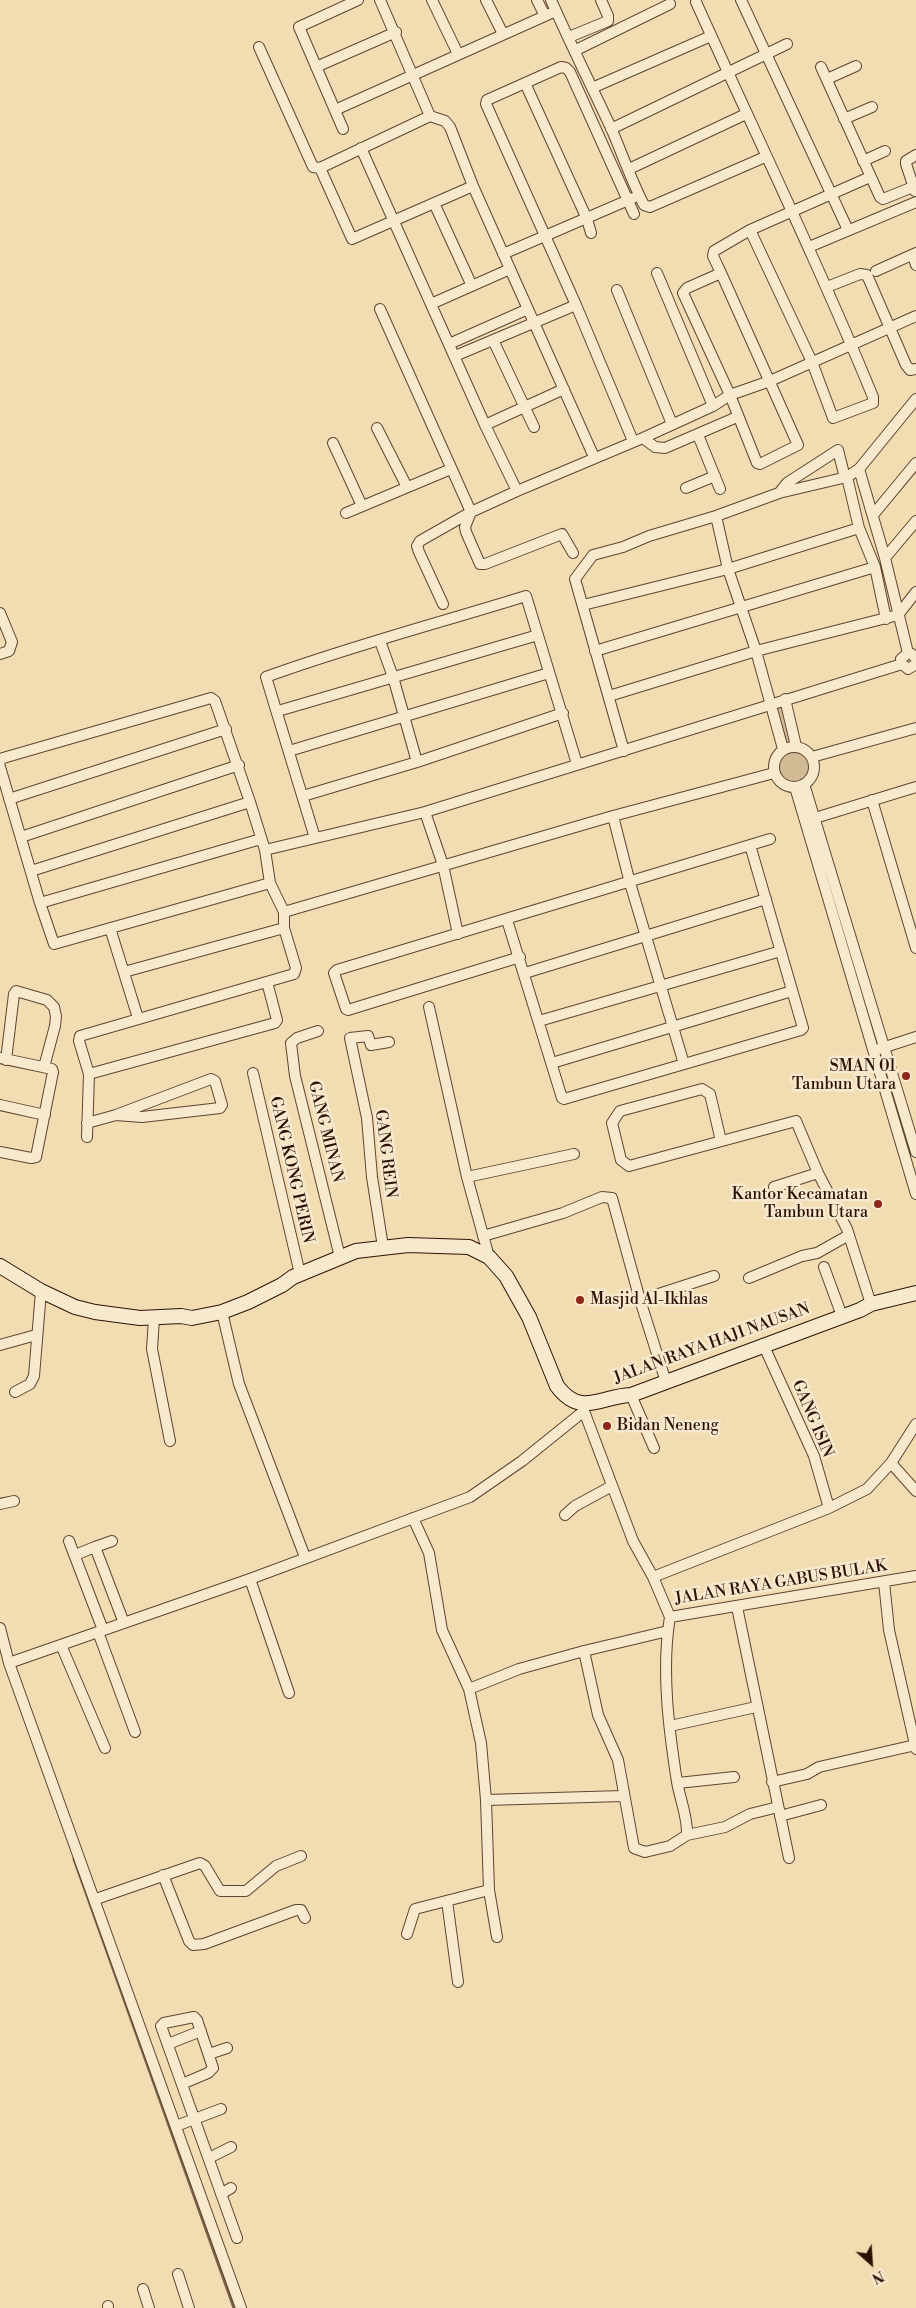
<!DOCTYPE html>
<html>
<head>
<meta charset="utf-8">
<style>
	body { margin:0 }
	#map { position:relative; width:916px; height:2308px; overflow:hidden; background:#f2ddb2; font-family:"Libre Bodoni",serif }
	canvas { display:block }
	.north { position:absolute; left:846px; top:2238px; width:50px; height:50px; -webkit-text-stroke:4px #f7e9cd; paint-order:stroke; rotate:154deg; font-size:14px; font-weight:700; line-height:20px; text-align:center; color:#2d1104 }
	.north::after { content:''; display:block; margin:auto; width:18px; height:22px; background:#2d1104; clip-path:polygon(50% 0,100% 100%,50% 72%,0 100%) }
</style>
</head>
<body>
<div id="map">
<canvas width="916" height="2308"></canvas>
<div class="north">N</div>
</div>
<script>
const g = document.querySelector('canvas').getContext('2d');
g.lineJoin = 'round';
function paint(path, color) { g.fillStyle = color; g.fill(path, 'evenodd'); }
function trace(path, color, width, dash) { g.strokeStyle = color; g.lineWidth = width; g.lineCap = dash ? 'butt' : 'round'; g.setLineDash(dash || []); g.stroke(path); }
function write(font, color, halo, rows, align = 'center') {
  g.font = font + ' "Libre Bodoni",serif'; g.lineWidth = 5; g.setLineDash([]); g.textBaseline = 'middle'; g.strokeStyle = halo; g.fillStyle = color; for (const [text, x, y, turn = 0] of rows) {
    g.save(); g.translate(x, y); g.rotate((+turn || 0) * Math.PI / 180); g.textAlign = isNaN(turn) ? turn : align; if (halo) g.strokeText(text, 0, 0); g.fillText(text, 0, 0); g.restore();
  }
}
const green = new Path2D(`
	M 785,699 L 796,746 L 809,752 L 815,764 C 809,808 751,778 783,749 L 769,704 Z`);
const stream = new Path2D(`
	M 74,1859 L 234,2308`);
const street = new Path2D(`
	M 432,0 L 458,54
	M 486,0 L 503,34
	M 537,0 L 545,16
	M 551,0 C 570,43 591,85 611,128 C 622,153 631,180 644,205 L 650,207 L 765,157
	M 741,0 L 848,230
	M 696,2 C 755,133 818,263 873,397 L 873,403 L 833,418 L 812,362 L 750,230
	M 569,37 L 608,21 L 608,16 L 601,0
	M 259,47 L 313,167 L 320,168 L 430,116 L 380,0
	M 576,50 L 670,4
	M 316,67 L 396,32
	M 821,67 L 880,197 L 883,199 L 913,187
	M 827,79 L 856,66
	M 525,83 L 587,219 L 591,233
	M 592,88 L 711,36
	M 335,110 L 556,11
	M 430,116 L 445,121 L 450,127 L 473,186 L 594,457
	M 844,119 L 872,107
	M 343,129 L 299,27 L 358,0
	M 611,129 L 787,44
	M 361,148 L 485,425 L 517,491
	M 863,161 L 885,151
	M 320,168 L 352,239 L 473,186
	M 629,169 L 746,114
	M 915,191 L 906,164 L 906,161 L 916,155
	M 434,203 L 472,286
	M 809,247 L 916,202
	M 503,254 L 633,198
	M 916,258 L 914,259 L 916,265
	M 876,271 L 916,253
	M 657,273 L 713,406
	M 721,273 L 687,288 L 683,293 L 730,395 L 757,463 L 760,464 L 798,445 L 721,273 L 713,256 L 714,251 L 750,230 L 870,177
	M 827,287 L 860,274 L 867,275 L 906,365 L 910,370 L 916,369
	M 617,290 L 672,424
	M 431,304 L 510,269
	M 380,309 L 471,512 L 465,527 L 466,532 L 480,564 L 485,564 L 562,534 L 573,553
	M 493,340 L 534,427
	M 449,344 L 528,309
	M 455,356 L 576,305
	M 485,425 L 564,389
	M 377,428 L 407,487
	M 698,435 L 720,489
	M 643,438 L 655,447 L 665,448 L 737,417
	M 633,441 L 576,305 L 486,104 L 487,100 L 561,67 L 566,68 L 570,72 L 634,214
	M 333,443 L 362,506
	M 859,469 L 885,558 L 908,653
	M 847,477 L 859,528 L 875,567 L 886,619
	M 686,488 L 715,476
	M 779,493 L 787,483 L 838,450 L 845,478
	M 346,513 L 451,469
	M 873,515 L 916,463
	M 716,516 L 728,569 L 756,651 L 783,749
	M 885,558 L 916,521
	M 443,604 L 419,552 L 417,546 L 420,541 L 471,512 L 517,491 L 643,438 L 713,406 L 730,395 L 770,381 L 916,316
	M 583,605 L 728,569 L 859,528
	M 0,613 L 12,642 L 9,651 L 0,654
	M 898,615 L 916,592
	M 380,641 L 393,677 L 417,762
	M 595,651 L 875,567
	M 916,659 L 912,654 L 908,653 L 901,659 L 902,664 L 908,669 L 916,664
	M 609,696 L 756,651 L 898,615
	M 785,699 L 796,746
	M 278,711 L 538,635
	M774 767a20 20 0 1 1 40 0a20 20 0 1 1-40 0Z
	M 289,751 L 549,673
	M 624,751 L 575,579 L 593,555 L 623,547 L 649,536 L 716,516 L 779,493 L 847,477 L 859,469 L 916,399
	M 812,757 L 916,728
	M 0,761 L 3,758 L 211,698 L 215,701 L 250,802 L 265,850 L 270,883 L 284,912 L 284,928 L 296,968 L 294,974 L 80,1036 L 79,1041 L 89,1074 L 87,1137
	M 0,767 L 40,903 L 54,944 L 270,883
	M 804,784 L 916,1152
	M 795,787 L 916,1194
	M 303,796 L 417,762 L 563,713
	M 9,799 L 226,729
	M 872,800 L 916,948
	M 425,812 L 443,865 L 458,934
	M 613,816 L 630,883 L 684,1064
	M 815,818 L 916,787
	M 21,837 L 239,765
	M 315,838 L 266,677 C 351,646 439,623 526,596 L 577,764
	M 265,850 L 425,812 L 902,664
	M 31,871 L 250,802
	M 40,903 L 261,839
	M 284,912 L 613,816 L 774,773
	M 507,920 L 562,1098 L 564,1099 L 801,1030 L 803,1028 L 750,845
	M 110,928 L 138,1018
	M 520,957 L 348,1010 L 346,1009 L 334,973 L 337,970 L 770,839
	M 124,972 L 284,928
	M 525,973 L 766,899
	M 429,1007 L 467,1177
	M 539,1021 L 781,951
	M 318,1031 L 297,1038 L 291,1043 L 295,1076 L 340,1257
	M 879,1049 L 916,1037
	M 0,1058 L 52,1069 L 53,1072 L 36,1157 L 31,1158 L 0,1152
	M 6,1060 L 14,994 L 16,991 L 47,1000 L 54,1007 L 56,1016 L 55,1026 L 44,1067
	M 552,1063 L 792,991
	M 253,1073 L 300,1274
	M 89,1074 L 275,1023 L 277,1020 L 267,982
	M 0,1105 L 45,1115
	M 87,1123 L 116,1115 L 211,1079 L 215,1081 L 222,1105 L 220,1108 L 142,1117 L 116,1115
	M 721,1141 L 710,1094 L 702,1089 L 620,1111 L 612,1123 L 621,1160 L 629,1166 L 796,1121 L 818,1173 L 847,1229 L 871,1304
	M 774,1187 L 818,1173
	M 483,1236 L 563,1213 L 602,1197 L 612,1198 L 640,1300 L 666,1382
	M 383,1247 L 372,1177 L 367,1118 L 350,1038 L 368,1036 L 371,1045 L 389,1042
	M 489,1257 L 467,1177 L 574,1154
	M 824,1267 L 842,1316
	M 749,1278 L 802,1256 L 817,1253 L 849,1235
	M 640,1300 L 714,1276
	M 222,1312 L 239,1384 L 305,1557
	M 154,1318 L 152,1349 L 170,1441
	M 763,1344 L 814,1456 L 829,1508
	M 0,1345 L 36,1335
	M 15,1392 L 30,1384 L 34,1376 L 41,1291
	M 631,1395 L 654,1448
	M 584,1407 L 584,1411 L 633,1541 L 653,1577 L 670,1617 L 916,1576
	M 891,1463 L 916,1491
	M 0,1504 L 14,1501
	M 565,1515 L 575,1506 L 612,1486
	M 413,1518 L 429,1553 L 442,1630 L 469,1689 L 481,1743 L 486,1800 L 489,1890 L 497,1937
	M 69,1541 L 103,1630
	M 112,1541 L 95,1547 L 124,1623
	M 75,1555 L 95,1547
	M 653,1577 L 829,1508 L 867,1489 L 891,1463 L 916,1424
	M 250,1579 L 289,1693
	M 884,1582 L 889,1630 L 916,1749
	M 737,1607 L 789,1858
	M 670,1617 C 661,1669 669,1731 677,1782 C 680,1799 688,1818 687,1835
	M 0,1628 L 9,1663 L 241,2308
	M 98,1632 L 135,1732
	M 61,1645 L 105,1748
	M 584,1651 L 598,1715 L 618,1760 L 634,1848 L 645,1852 L 670,1846 L 687,1835 L 725,1827 L 750,1814 L 778,1807
	M 9,1663 L 250,1579 L 470,1497 L 522,1461 L 584,1411
	M 469,1689 L 519,1669 L 584,1651 L 668,1631
	M 670,1726 L 756,1707
	M 772,1782 L 807,1774 L 819,1767 L 915,1745
	M 678,1783 L 734,1777
	M 486,1800 L 623,1796
	M 780,1816 L 821,1805
	M 163,1875 L 189,1941 L 193,1945 L 204,1944 L 296,1910 L 301,1910 L 305,1918
	M 96,1899 L 200,1863 L 205,1866 L 220,1891 L 246,1891 L 276,1866 L 301,1856
	M 447,1901 L 458,1982
	M 407,1934 L 415,1909 L 489,1890
	M 168,2044 L 201,2031
	M 209,2054 L 227,2048
	M 182,2084 L 208,2073 L 213,2068 L 197,2020 L 194,2017 L 164,2023 L 161,2026 L 237,2238
	M 176,2126 L 221,2109
	M 209,2158 L 231,2147
	M 221,2194 L 231,2188
	M 178,2274 L 189,2308
	M 143,2289 L 149,2308
	M 108,2306 L 108,2308`);
const secondary = new Path2D(`
	M 0,1266 L 41,1291 L 75,1307 L 95,1312 L 140,1318 L 181,1316 L 192,1318 L 222,1312 L 248,1302 L 282,1285 L 293,1277 L 356,1251 L 408,1245 L 469,1247 L 489,1257 L 506,1276 L 529,1317 L 557,1386 C 581,1418 601,1396 631,1395 L 860,1310 L 871,1304 L 916,1293`);
const markers = [
	[906,1076,5,"#8f2418"],
	[878,1204,5,"#8f2418"],
	[580,1300,5,"#8f2418"],
	[607,1426,5,"#8f2418"]
];
const poiNames = [
	["SMAN 01",896,1067],
	["Tambun Utara",896,1085],
	["Kantor Kecamatan",868,1195],
	["Tambun Utara",868,1213],
	["Masjid Al-Ikhlas",590,1300,"left"],
	["Bidan Neneng",617,1426,"left"]
];
const streetNames = [
	["GANG MINAN",325,1132,76],
	["GANG REIN",385,1154,83],
	["GANG KONG PERIN",291,1170,77],
	["JALAN RAYA HAJI NAUSAN",712,1344,-20],
	["GANG ISIN",812,1419,67],
	["JALAN RAYA GABUS BULAK",781,1583,-9]
];
paint(green, '#d1ba94');
trace(stream, '#7b6249', 3);
trace(street, '#5e4430', 12);
trace(secondary, '#2d1104', 16);
trace(street, '#f7e9cd', 10);
trace(secondary, '#f7e9cd', 14);
for (const [x, y, r, color] of markers) { const dot = new Path2D(); dot.arc(x, y, r, 0, 2 * Math.PI); g.fillStyle = color; g.fill(dot); trace(dot, '#f7e9cd', 2); }
write('16px', '#2d1104', '#f7e9cd', poiNames, 'right');
write('16px', '#2d1104', '#f7e9cd', streetNames);
</script>
</body>
</html>
